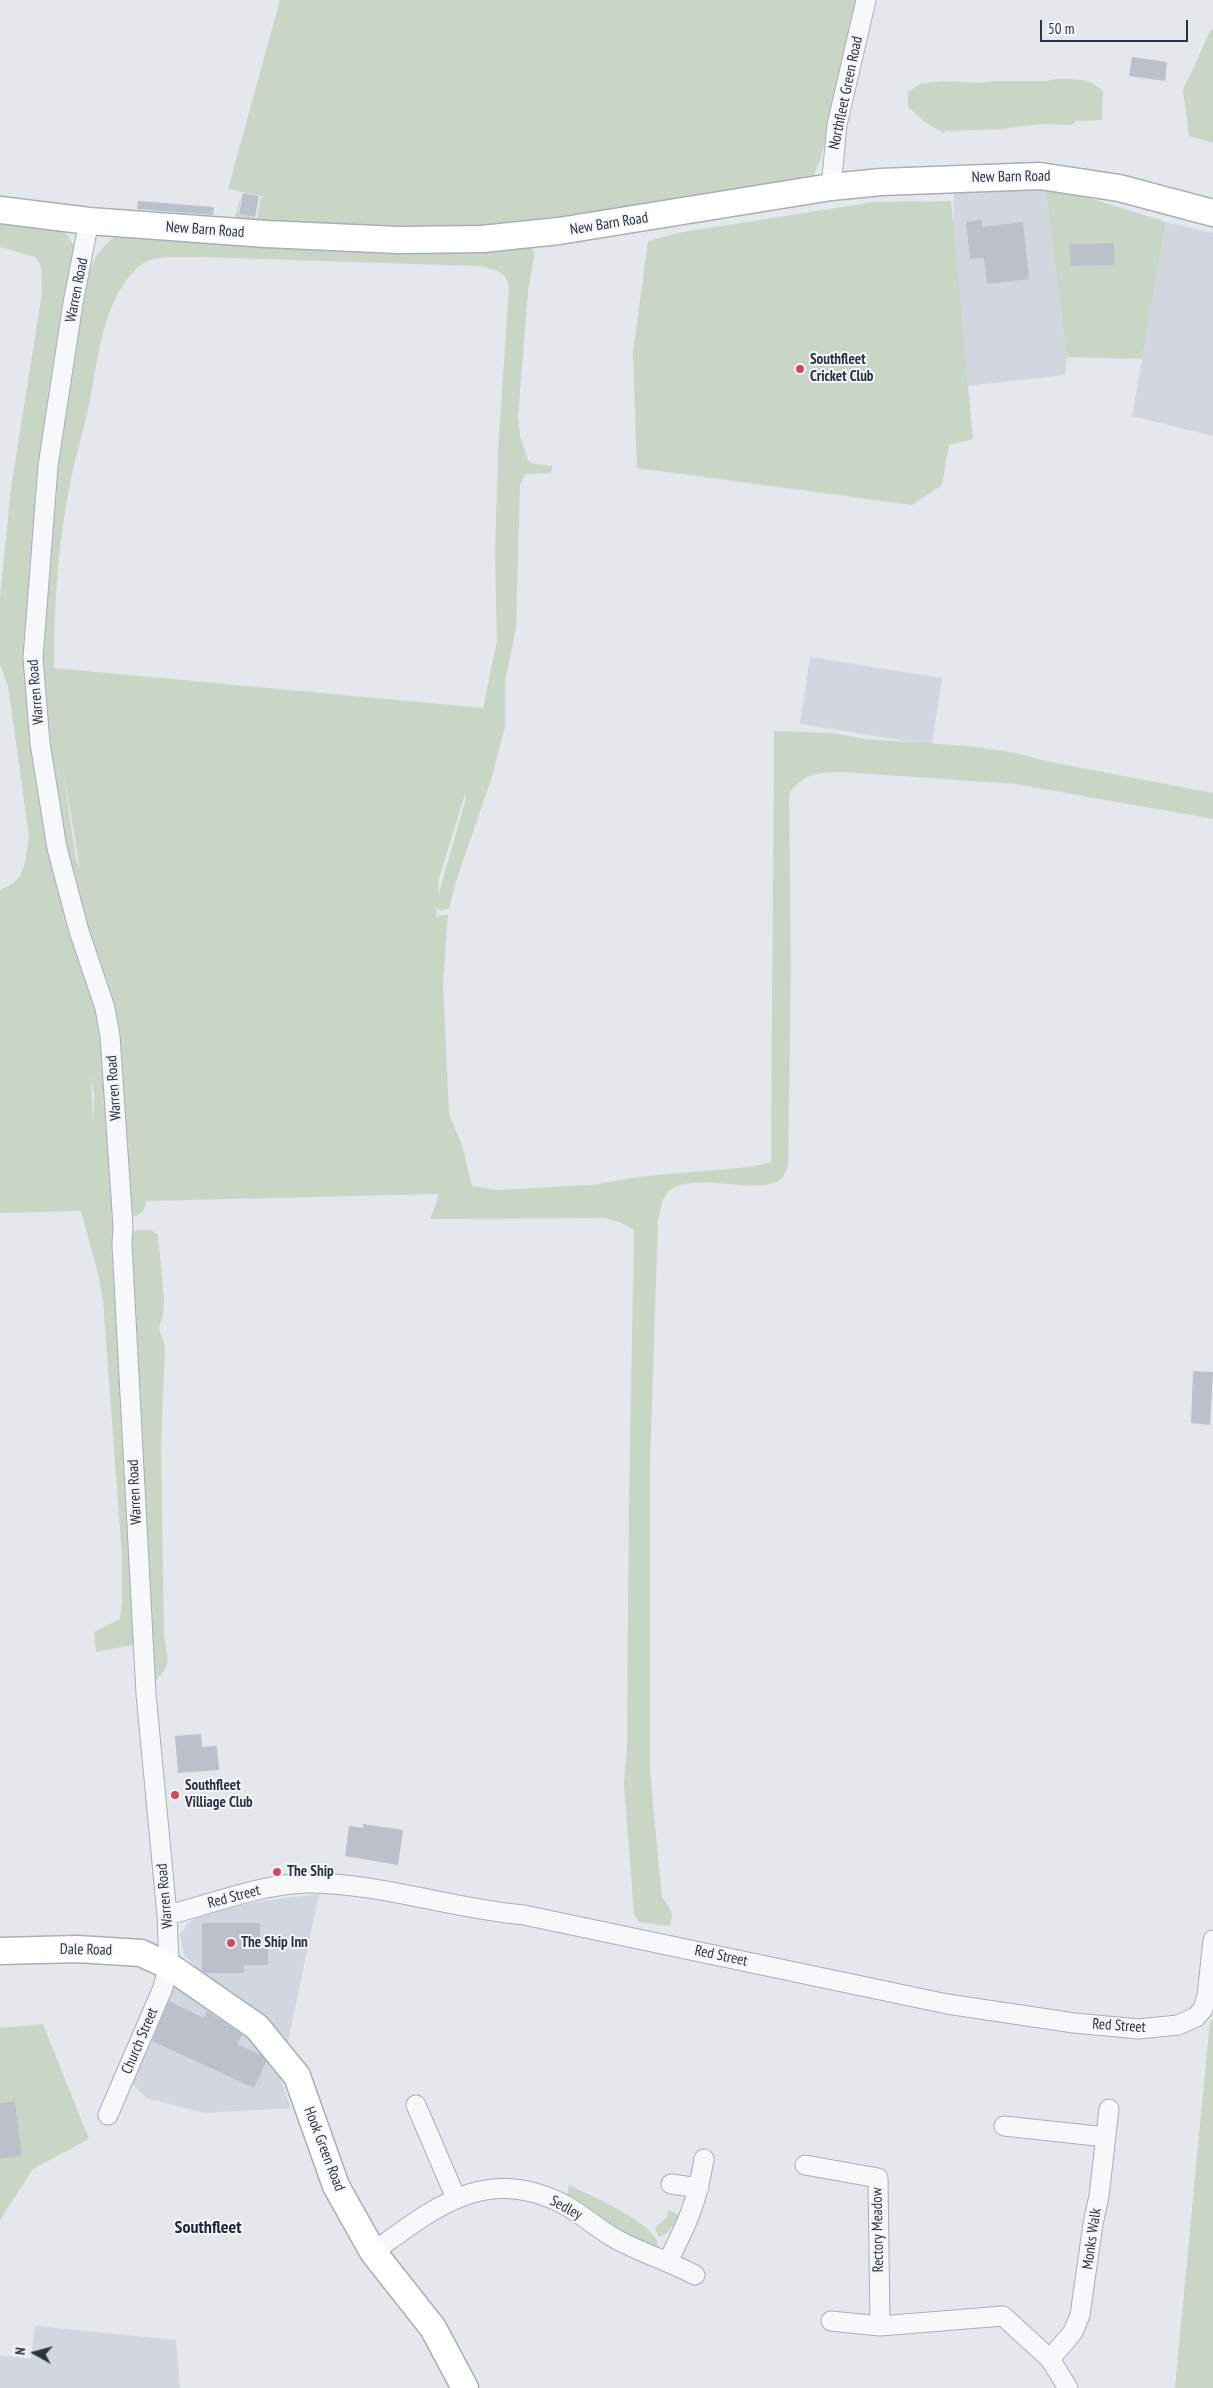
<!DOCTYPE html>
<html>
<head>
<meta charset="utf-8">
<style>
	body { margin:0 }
	#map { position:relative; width:1213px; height:2388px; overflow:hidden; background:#e4e7ec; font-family:"PT Sans Narrow",sans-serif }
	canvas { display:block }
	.north { position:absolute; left:10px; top:2328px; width:50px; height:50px; -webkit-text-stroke:4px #f4f6f9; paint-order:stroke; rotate:277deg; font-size:14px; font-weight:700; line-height:20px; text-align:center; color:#2b3445 }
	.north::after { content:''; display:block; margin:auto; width:18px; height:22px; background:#2b3445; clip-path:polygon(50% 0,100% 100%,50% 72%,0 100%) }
	.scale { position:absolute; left:1040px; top:20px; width:148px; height:22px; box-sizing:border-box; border:2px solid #2b3445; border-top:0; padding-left:6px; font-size:15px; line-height:18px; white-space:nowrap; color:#2b3445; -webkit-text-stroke:4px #f4f6f9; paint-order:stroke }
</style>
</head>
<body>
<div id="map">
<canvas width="1213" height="2388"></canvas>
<div class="north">N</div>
<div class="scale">50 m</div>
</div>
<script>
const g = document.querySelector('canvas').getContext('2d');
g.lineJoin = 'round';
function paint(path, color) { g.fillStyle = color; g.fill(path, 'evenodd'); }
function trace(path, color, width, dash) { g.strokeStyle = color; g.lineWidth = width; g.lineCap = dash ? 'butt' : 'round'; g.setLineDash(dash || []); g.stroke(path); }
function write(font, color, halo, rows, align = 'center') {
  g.font = font + ' "PT Sans Narrow",sans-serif'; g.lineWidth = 4; g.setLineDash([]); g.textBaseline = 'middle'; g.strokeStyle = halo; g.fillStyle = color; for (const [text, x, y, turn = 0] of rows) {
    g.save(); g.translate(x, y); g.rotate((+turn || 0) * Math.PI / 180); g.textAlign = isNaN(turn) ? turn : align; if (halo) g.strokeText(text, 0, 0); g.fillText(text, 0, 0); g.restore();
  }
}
const built = new Path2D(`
	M 1045,184 L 1067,357 L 1065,375 L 968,386 L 953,234 L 954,190 Z
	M 1166,222 L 1213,233 L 1213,436 L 1132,416 Z
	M 810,657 L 942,678 L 932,745 L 800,724 Z
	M 319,1894 L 288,2042 L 202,1973 L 184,1955 L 180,1934 L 190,1921 L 205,1913 L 254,1902 Z
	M 173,1982 L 245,2027 L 272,2056 L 291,2108 L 204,2113 L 146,2098 L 132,2083 Z
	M 35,2326 L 176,2340 L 180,2388 L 0,2388 L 0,2355 L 31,2359 Z`);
const green = new Path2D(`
	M 280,0 L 861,0 L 821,158 L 813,177 L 492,230 L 233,223 L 242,193 L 238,214 L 257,218 L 261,197 L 266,197 L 228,189 Z
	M 1213,29 L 1213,143 L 1189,136 L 1183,90 L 1210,31 Z
	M 1054,79 C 1071,79 1092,77 1103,92 L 1102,120 L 1076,121 L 1072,125 L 1042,124 L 1003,129 L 947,131 L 943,133 L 925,122 L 908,107 L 908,92 L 920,84 L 942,81 L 980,83 L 995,81 L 1047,81 Z
	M 1045,184 L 1166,222 L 1142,359 L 1067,357 ZM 1114,243 L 1114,265 L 1071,266 L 1071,244 Z
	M 951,201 L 973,439 L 949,445 L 942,485 L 912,505 L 637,468 L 633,352 L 648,241 L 677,233 L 874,202 Z
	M 0,218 L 61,229 L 68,235 L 75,248 L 27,665 L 103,1018 L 137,1644 L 96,1652 L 94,1632 L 120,1619 L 122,1603 L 122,1557 L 103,1300 L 97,1270 L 81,1211 L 0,1213 L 0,890 L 14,883 L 20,876 L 25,863 L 29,836 L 8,686 L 0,664 L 0,598 L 11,488 L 42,293 L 41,266 L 35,257 L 0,247 ZM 91,1075 L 94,1095 L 93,1126 Z
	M 118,235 L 529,245 L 535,252 L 528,291 L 518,417 L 520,436 L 528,460 L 531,463 L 552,466 L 551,473 L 525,474 L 520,485 L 516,627 L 505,683 L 505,727 L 491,780 L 456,881 L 449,908 L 441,911 L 437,908 L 436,917 L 448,914 L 443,984 L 449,1114 L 462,1145 L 472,1186 L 497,1190 L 591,1185 L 645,1176 L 750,1167 L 771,1162 L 774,731 L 834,733 L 864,739 L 968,746 L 1011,752 L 1050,762 L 1213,793 L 1213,819 L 1016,784 L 842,772 C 819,772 802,774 789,794 L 791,968 L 788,1165 C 786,1169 785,1176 781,1179 C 759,1197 690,1169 668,1192 C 661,1199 660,1212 658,1221 L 650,1462 L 650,1771 L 662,1898 C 670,1908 675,1912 670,1925 L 668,1926 L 639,1922 L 634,1914 L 624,1784 L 627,1746 L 629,1500 L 634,1230 L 620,1222 L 604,1218 L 430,1219 L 438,1199 L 438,1194 L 146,1201 C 145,1213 139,1216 128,1217 L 113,1030 L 65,866 L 39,695 L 47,515 L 83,286 C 90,267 99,246 118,235 ZM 200,257 L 478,266 C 493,269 505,270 509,286 L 498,452 L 495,554 L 497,641 L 483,708 L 54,668 C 54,606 58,541 71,479 C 76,454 84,430 89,405 C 98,360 102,301 138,267 C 153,253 180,258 200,257 ZM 60,750 L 60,751 L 80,869 L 76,859 ZM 466,791 L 465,802 L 438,896 L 439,878 Z
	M 138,1230 L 151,1230 L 158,1235 L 164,1299 L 163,1316 L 159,1328 L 165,1346 L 161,1445 L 164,1635 C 168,1664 173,1663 151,1685 L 130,1233 Z
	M 1210,2020 L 1213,2021 L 1213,2388 L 1175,2388 Z
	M 43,2024 L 89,2139 L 33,2169 L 0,2220 L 0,2159 L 22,2156 L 15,2101 L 0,2103 L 0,2028 Z
	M 569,2185 C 587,2194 660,2225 658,2246 L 653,2246 L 616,2230 L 567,2197 Z
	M 668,2210 L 679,2215 L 676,2228 L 671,2227 L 667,2233 L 659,2237 L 655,2228 L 667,2217 Z`);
const building = new Path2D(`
	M 1132,57 L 1167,62 L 1165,81 L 1129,76 Z
	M 243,193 L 259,196 L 255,217 L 239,214 Z
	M 138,201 L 214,207 L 213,215 L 137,209 Z
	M 982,220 L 982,227 L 1023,222 L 1029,279 L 987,284 L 984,258 L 970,259 L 966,222 Z
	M 1114,243 L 1114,265 L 1071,266 L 1070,244 Z
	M 1193,1371 L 1213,1372 L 1210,1425 L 1191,1423 Z
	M 201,1734 L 202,1747 L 217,1746 L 219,1770 L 178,1773 L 175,1736 Z
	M 363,1824 L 403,1830 L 398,1865 L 345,1856 L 349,1826 L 363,1828 Z
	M 202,1923 L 260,1923 L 260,1948 L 268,1948 L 268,1965 L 244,1965 L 244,1973 L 205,1973 L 202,1971 Z
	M 169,2001 L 204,2018 L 207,2011 L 242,2035 L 237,2044 L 261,2055 L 266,2062 L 254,2088 L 152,2041 Z
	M 15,2101 L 22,2156 L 0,2159 L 0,2103 Z`);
const street = new Path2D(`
	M 831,187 L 837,125 L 866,0
	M 89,221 L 73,303 L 48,466 L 33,658 L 40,743 L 57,848 L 79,931 L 105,1008 L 110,1036 L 123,1226 L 122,1244 L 146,1694 L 167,1915 L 169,1966 L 162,1990 L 108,2115
	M 167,1915 C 212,1904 258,1885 305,1883 C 376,1882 453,1909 524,1915 L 947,2004 L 1074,2023 L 1139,2029 L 1178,2025 L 1196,2017 L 1203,2009 L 1207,1996 L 1213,1940
	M 416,2105 L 456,2198
	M 1004,2126 L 1106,2137
	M 805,2165 L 878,2178 L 880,2326
	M 671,2184 L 699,2188
	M 373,2252 C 435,2208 486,2163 565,2205 C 583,2215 598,2229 616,2239 C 641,2253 669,2261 695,2275
	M 668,2261 C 688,2222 697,2202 704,2159
	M 831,2321 L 880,2326 L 1003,2316 L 1050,2359 L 1068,2388
	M 1050,2359 L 1073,2332 L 1080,2315 L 1093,2224 L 1099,2196 L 1109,2109`);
const secondary = new Path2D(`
	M 0,210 L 89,221 L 266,234 L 398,240 L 482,239 L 559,231 L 831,187 L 881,182 L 1040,176 L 1119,188 L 1213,213
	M 0,1951 L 77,1949 L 141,1953 L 169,1966 L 257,2027 L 297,2076 L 336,2186 L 373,2252 L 433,2328 L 465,2388`);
const markers = [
	[800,369,5,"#d1495b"],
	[175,1795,5,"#d1495b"],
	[277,1872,5,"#d1495b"],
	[231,1943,5,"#d1495b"]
];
const streetNames = [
	["Northfleet Green Road",846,93,-78],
	["New Barn Road",1011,177,-1],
	["New Barn Road",609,224,-9],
	["New Barn Road",205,230,4],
	["Warren Road",77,290,-79],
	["Warren Road",36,692,-95],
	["Warren Road",114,1088,-94],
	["Warren Road",135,1492,-93],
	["Warren Road",165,1896,-95],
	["Red Street",234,1897,-15],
	["Dale Road",86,1950,1],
	["Red Street",721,1956,12],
	["Red Street",1119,2026,4],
	["Church Street",140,2041,-67],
	["Hook Green Road",324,2149,69],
	["Sedley",566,2208,28],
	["Rectory Meadow",878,2230,-91],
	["Monks Walk",1092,2239,-82]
];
const poiNames = [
	["Southfleet",810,360],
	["Cricket Club",810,377],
	["Southfleet",185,1786],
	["Villiage Club",185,1803],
	["The Ship",287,1872],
	["The Ship Inn",241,1943]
];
const quarterNames = [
	["Southfleet",208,2228]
];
paint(built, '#d2d6de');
paint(green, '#c9d6c5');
paint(building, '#bbc0ca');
trace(street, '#a9aeb7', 21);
trace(secondary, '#a9aeb7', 29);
trace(street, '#f7f8fa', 19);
trace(secondary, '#fff', 26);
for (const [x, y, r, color] of markers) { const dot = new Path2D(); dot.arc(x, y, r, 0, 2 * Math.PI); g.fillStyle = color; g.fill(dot); trace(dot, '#f4f6f9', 2); }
write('15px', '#2b3445', '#f4f6f9', streetNames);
write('bold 15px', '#2b3445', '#f4f6f9', poiNames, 'left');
write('bold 18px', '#1d2536', '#f4f6f9', quarterNames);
</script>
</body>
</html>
